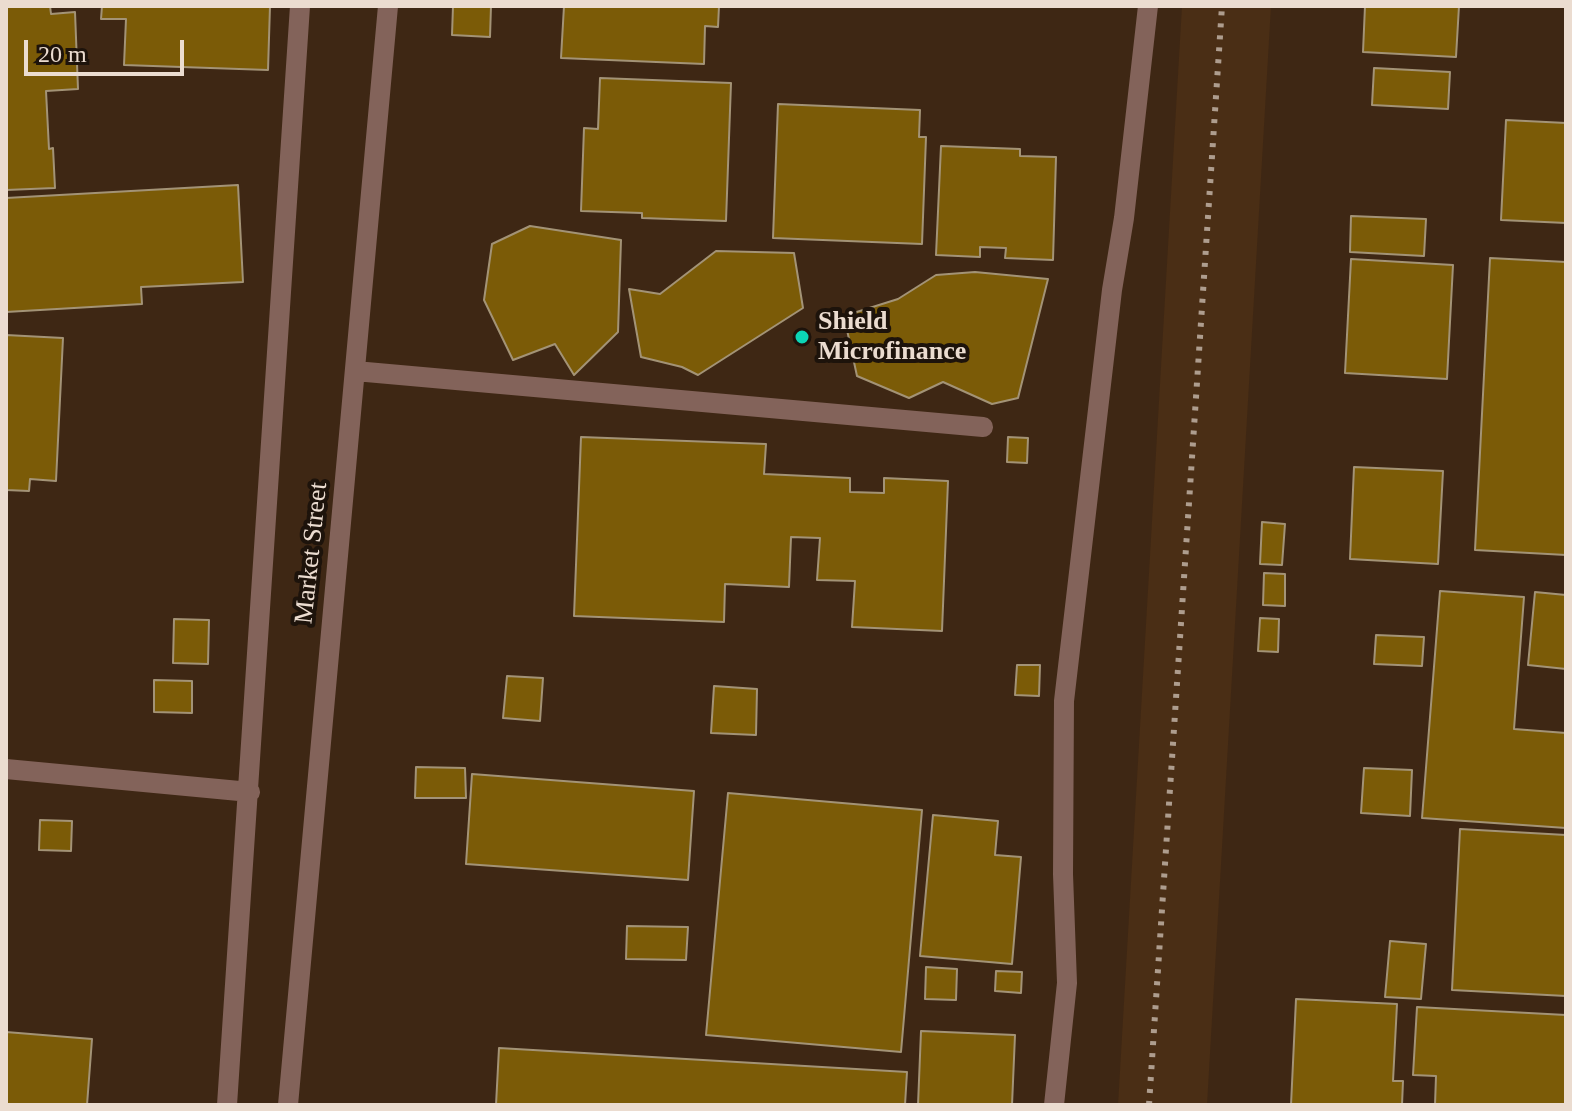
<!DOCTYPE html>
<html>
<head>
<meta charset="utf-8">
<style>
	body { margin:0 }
	#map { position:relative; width:1572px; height:1111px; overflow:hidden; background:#3e2714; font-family:"Times New Roman",serif }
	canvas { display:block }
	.frame { position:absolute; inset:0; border:8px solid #ebdcd0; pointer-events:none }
	.scale { position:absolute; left:24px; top:40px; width:160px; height:36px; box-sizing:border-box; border:4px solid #ebdcd0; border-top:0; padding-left:10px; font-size:24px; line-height:28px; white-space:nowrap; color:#ebdcd0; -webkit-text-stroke:6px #1d130b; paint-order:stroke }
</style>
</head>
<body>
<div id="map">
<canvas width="1572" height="1111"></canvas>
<div class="frame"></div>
<div class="scale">20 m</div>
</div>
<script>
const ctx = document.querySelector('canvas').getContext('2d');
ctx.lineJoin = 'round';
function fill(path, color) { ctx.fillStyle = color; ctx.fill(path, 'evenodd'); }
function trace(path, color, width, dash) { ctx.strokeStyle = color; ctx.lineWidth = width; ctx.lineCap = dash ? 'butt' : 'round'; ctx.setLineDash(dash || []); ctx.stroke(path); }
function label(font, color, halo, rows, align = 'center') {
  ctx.font = font + ' "Times New Roman",serif'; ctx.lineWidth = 8; ctx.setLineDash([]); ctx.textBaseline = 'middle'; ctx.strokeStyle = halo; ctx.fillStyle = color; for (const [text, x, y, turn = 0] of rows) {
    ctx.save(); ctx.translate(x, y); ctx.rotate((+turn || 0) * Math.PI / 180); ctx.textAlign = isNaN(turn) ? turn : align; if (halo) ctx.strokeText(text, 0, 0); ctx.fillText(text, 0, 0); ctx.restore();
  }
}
const built = new Path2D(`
	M1182,6H1271L1207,1105H1118Z`);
const building = new Path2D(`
	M6,6H50L51,14L75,12L78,89L46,91L49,149L53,148L55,188L6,190Z
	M102,6H270L268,70L124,65L126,19H101Z
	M453,6H491L490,37L452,35Z
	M564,6H719L718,27L705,26L704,64L561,58Z
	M1365,6H1459L1456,57L1363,52Z
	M1374,68L1450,72L1448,109L1372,105Z
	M600,78L731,83L726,221L642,218V213L581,211L584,128L598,129Z
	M778,104L920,110L919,137H926L922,244L773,238Z
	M1506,120L1566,123V223L1501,220Z
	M941,146L1020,149V156L1056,157L1053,260L1005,258L1006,248L980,247V257L936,255Z
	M238,185L243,282L141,287L142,304L6,312V198Z
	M1351,216L1426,219L1424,256L1350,252Z
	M530,226L621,240L618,332L574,375L555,344L513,360L484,300L492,244Z
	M716,251L794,253L803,308L698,375L682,367L641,357L629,289L660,294Z
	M1490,258L1566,262V555L1475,550Z
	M1351,259L1453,265L1447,379L1345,373Z
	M975,272L1048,279L1018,398L992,404L943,382L909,398L857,376L844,316L898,299L936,275Z
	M6,335L63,338L56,481L30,479L29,491L6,490Z
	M581,437L766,444L764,474L850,478V492L884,493V478L948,481L942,631L852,627L855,581L817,580L820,538L791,537L789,587L725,584L724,622L574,616Z
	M1008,437L1028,438L1027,463L1007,462Z
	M1354,467L1443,471L1438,564L1350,559Z
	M1262,522L1285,524L1282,565L1260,564Z
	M1264,573L1285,574V606L1263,605Z
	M1440,591L1524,597L1514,729L1566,733V828L1422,818Z
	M1535,592L1566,595V669L1528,665Z
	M1260,618L1279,619L1278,652L1258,651Z
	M174,619L209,620L208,664L173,663Z
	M1376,635L1424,637L1422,666L1374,664Z
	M1017,665H1040L1039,696L1015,695Z
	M507,676L543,678L540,721L503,718Z
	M154,680L192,681V713L154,712Z
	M714,686L757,689L756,735L711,733Z
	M416,767L465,768L466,798H415Z
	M1364,768L1412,770L1410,816L1361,813Z
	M472,774L694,791L688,880L466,864Z
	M728,793L922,810L901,1052L706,1035Z
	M933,815L998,821L995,855L1021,857L1012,964L920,956Z
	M40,820L72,821L71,851L39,850Z
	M1460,829L1566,835V996L1452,990Z
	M627,926L688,927L686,960L626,959Z
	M1390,941L1426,944L1421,999L1385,997Z
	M926,967L957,969L956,1000L925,999Z
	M996,971L1022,972L1021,993L995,991Z
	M1296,999L1397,1004L1393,1081H1403L1402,1105H1291Z
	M1417,1007L1566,1015V1105H1435L1436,1076L1413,1075Z
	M921,1031L1015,1035L1012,1105H918Z
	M6,1032L92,1039L87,1105H6Z
	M499,1048L907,1072L905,1105H496Z`);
const minor = new Path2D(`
	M355,371L983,427
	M6,769L250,792
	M227,1105L300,6
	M288,1105L388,6
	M1054,1105L1067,983L1063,874L1064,701L1112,290L1124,218L1148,6`);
const rail = new Path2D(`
	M1149,1105L1222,6`);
const markers = [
	[802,337,8,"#0cd5b5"]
];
const poiNames = [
	["Shield",818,322],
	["Microfinance",818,352]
];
const streetNames = [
	["Market Street",312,553,-84]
];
fill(built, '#4a2e15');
fill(building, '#7b5b07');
trace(building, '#a39376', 2);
trace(minor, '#83635a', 20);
trace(rail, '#ae9d8e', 6, [4, 8]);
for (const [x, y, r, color] of markers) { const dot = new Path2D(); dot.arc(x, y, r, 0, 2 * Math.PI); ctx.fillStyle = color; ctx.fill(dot); trace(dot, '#1d130b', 3); }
label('bold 26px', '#ebdcd0', '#1d130b', poiNames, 'left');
label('26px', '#ebdcd0', '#1d130b', streetNames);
</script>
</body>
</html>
